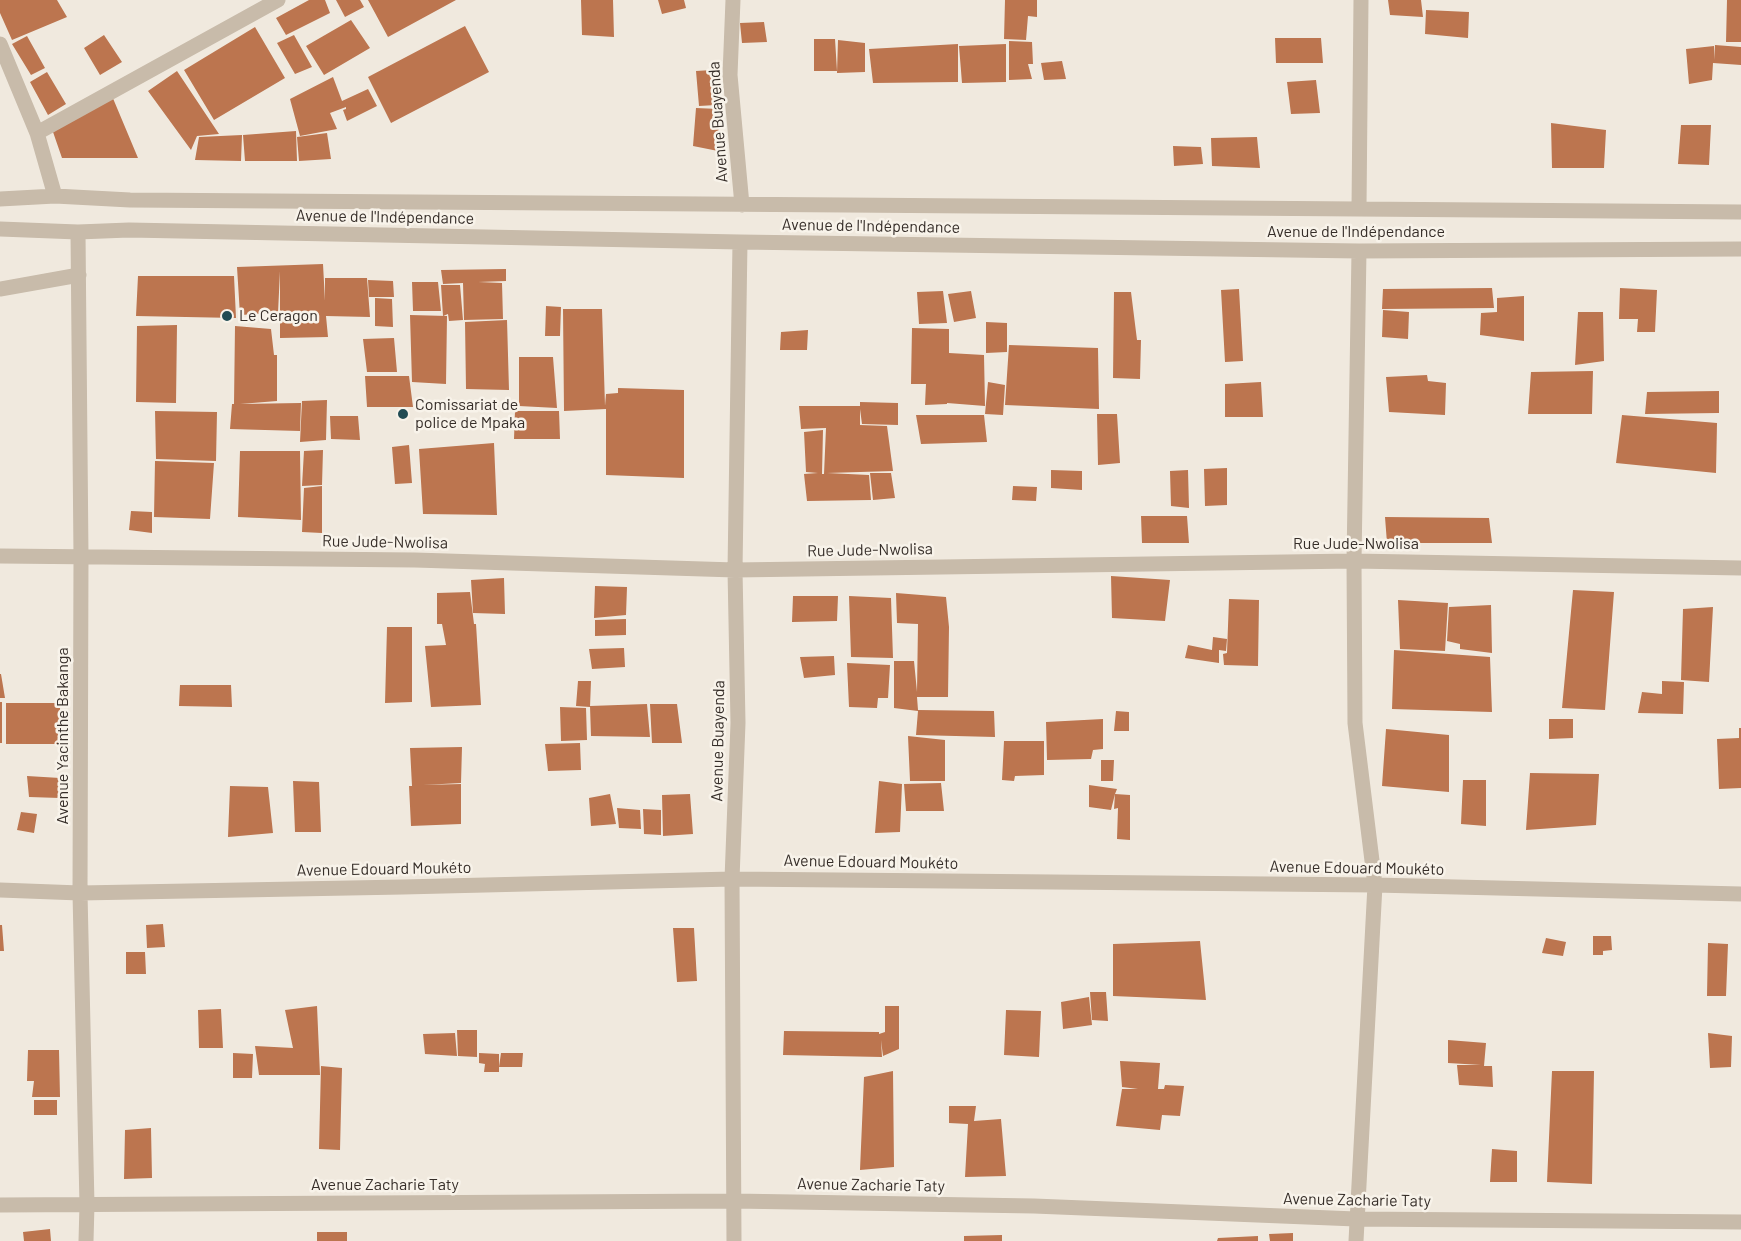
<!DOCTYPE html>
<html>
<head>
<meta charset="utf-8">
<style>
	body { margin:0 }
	canvas { display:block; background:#f0e9de }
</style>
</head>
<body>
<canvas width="1741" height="1241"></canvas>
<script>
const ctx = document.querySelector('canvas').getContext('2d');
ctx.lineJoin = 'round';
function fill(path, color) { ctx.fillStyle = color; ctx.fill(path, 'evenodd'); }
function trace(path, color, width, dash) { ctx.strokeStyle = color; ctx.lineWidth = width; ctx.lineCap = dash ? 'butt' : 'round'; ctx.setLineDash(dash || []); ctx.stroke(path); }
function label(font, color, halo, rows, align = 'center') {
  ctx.font = font + ' Barlow,sans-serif'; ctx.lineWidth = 5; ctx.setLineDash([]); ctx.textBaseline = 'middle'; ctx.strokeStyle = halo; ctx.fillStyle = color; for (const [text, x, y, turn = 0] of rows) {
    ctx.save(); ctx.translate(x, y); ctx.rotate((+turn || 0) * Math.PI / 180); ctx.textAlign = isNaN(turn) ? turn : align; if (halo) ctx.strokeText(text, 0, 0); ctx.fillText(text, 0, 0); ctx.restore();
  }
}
const building = new Path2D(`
	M0,0H57L67,17L12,40L0,13Z
	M309,0H325L330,13L286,35L276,18Z
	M336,0H360L364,7L345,17Z
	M368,0H456L388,37Z
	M581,0H613L614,37L582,35Z
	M658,0H684L686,8L662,14Z
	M1005,0H1037V17L1028,16L1026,40L1004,39Z
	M1388,0H1421L1423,17L1390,15Z
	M1727,0H1741V42H1726Z
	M1426,10L1469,12L1468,38L1425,34Z
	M351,20L370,48L324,75L306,46Z
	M764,22L767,42L742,43L740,23Z
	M465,26L489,72L391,123L368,77Z
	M255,27L285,78L214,120L184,70Z
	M104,35L122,62L100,75L84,48Z
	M294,35L312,67L295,74L277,43Z
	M27,36L45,68L31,75L12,44Z
	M1275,38H1321L1323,63H1276Z
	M814,39H835L837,71H814Z
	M838,40L865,43V72L837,73Z
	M1009,41L1032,42L1033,64H1028L1032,79L1009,80Z
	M958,44V82L873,83L869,49Z
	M1006,44V82L962,83L959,46Z
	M1715,45L1741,47V65L1713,63L1712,80L1689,84L1686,49L1714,46V60Z
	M1062,61L1066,79L1044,80L1041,63Z
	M712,70L716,105L699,106L696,71Z
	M177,71L219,134L197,136L191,150L148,91Z
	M47,72L66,104L48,115L30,82Z
	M333,77L342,101L368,89L377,106L347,121L343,110L346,109V107L330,113L337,129L300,136L290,99Z
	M1316,80L1320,113L1291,114L1287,82Z
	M112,96L138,158H62L53,132Z
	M696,108L719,109L718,151L693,146Z
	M1551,123L1606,130L1604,168H1552Z
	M1681,125H1711L1709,165L1678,164Z
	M296,131L297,161H245L243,135Z
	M327,133L331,159L299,161L297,137Z
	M242,135L241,161L195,160L199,137Z
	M1257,137L1260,168L1212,166L1211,138Z
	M1173,146L1201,147L1203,164L1174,166Z
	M323,264L325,301V278H367L370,317L326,316L328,337L280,338V271L278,313L240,315L237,267Z
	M506,269V281L478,282L502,283L503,319L464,320L463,283L443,284L441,270Z
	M138,276H234L236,318L136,316Z
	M368,280L393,281L394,297H369Z
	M412,282H438L441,311H413Z
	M441,285H460L463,320L449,321L448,314L443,316Z
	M1492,288L1494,308L1382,309L1383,289Z
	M1620,288L1657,290L1655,332H1637L1638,319H1619Z
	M1239,289L1243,361L1225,362L1221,290Z
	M943,291L947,323L919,324L917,292Z
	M971,291L976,318L954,322L948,294Z
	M1114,292H1131L1137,340H1141L1140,379L1113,378Z
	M1524,296V341L1480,335L1481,313L1497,312V298Z
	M375,298L392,299L393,327L375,326Z
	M546,306L561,307L560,336H545Z
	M563,309H602L605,406L606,394L618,393V388L684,390V478L606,475V409L564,411Z
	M1383,310L1409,312L1408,339L1382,337Z
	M1578,312H1603L1604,361L1575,365Z
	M410,315L447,316L446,384L412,382Z
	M507,320L509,390L466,389L465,322Z
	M986,322L1007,323V352L986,353Z
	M177,325L176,403L136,402L137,326Z
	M235,326L271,329L274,355H277V401L240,404L301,403L300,431L230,429L232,404H234Z
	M912,328L949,329V353L984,355L985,406L947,403V404L925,405L926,384H911Z
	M808,330L807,350H780L781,332Z
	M394,338L397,372H367L363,339Z
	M1009,345L1098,348L1099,409L1005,405Z
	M519,357H553L557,408L519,406Z
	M1593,371L1592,414H1528L1531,372Z
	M1427,375L1428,381L1446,383L1445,415L1389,412L1386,377Z
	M365,376H409L413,407H367Z
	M988,382L1005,385L1003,415L985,414Z
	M1261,382L1263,417H1225V384Z
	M1719,391V413L1645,414L1647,392Z
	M327,400L326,440L300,442L302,401Z
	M860,402L898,403V425L862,424L860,409V425L887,426L893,471L827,473L869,475L871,500L807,501L804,474L818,473L806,472L804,432L823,430L822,474H824L826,428L801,429L799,406H860Z
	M155,411L217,412L216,461L156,459Z
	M515,411H559L560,439H514Z
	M1097,414H1117L1120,463L1098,465Z
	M916,415H984L987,442L921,444Z
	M1622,415L1717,423L1716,473L1616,463Z
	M330,416H358L360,440L331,439Z
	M494,443L497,515L423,514L419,449Z
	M409,445L412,483L395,484L392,447Z
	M323,450L322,485L302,486L304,451Z
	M240,451H300L301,520L238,517Z
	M155,461L214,463L210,519L154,517Z
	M1227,468V505L1205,506L1204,469Z
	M1051,470L1082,471V490L1051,488Z
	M1188,470L1189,508L1171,506L1170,471Z
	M870,473H891L895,498L873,500Z
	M322,486V533L302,532L304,488Z
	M1013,486L1037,487L1036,501L1012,500Z
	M131,511L152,512V533L129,530Z
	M1141,516H1187L1189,543H1142Z
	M1385,517L1489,518L1492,543H1387Z
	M1111,576L1170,580L1165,621L1112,618Z
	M504,578L505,614L473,613L471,580Z
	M595,586L627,587L626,615L594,618Z
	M1573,590L1614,592L1605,710L1562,708Z
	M470,592L474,624H476L481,705L431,707L425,646L446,645L442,624H437V593Z
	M896,593L946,597L949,627L948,697H917L918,710L994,711L995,737L916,735L918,711L894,708V661H914L917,692L918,624L897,623Z
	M793,596H838L837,621L792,622Z
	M849,596L891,598L893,658L851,657Z
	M1229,599L1259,600L1258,666L1224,665L1223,654L1227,653Z
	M1398,600L1448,603L1445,651L1400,649Z
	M1491,605L1492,653L1460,649V644L1447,641L1449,607Z
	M1713,607L1709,682L1681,680L1683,609Z
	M626,619V635L595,636V620Z
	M387,627H412V702L385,703Z
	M1213,637L1227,639L1226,651L1219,650V663L1185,658L1188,645L1212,650Z
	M624,648L625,667L592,669L589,649Z
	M1394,650L1490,657L1492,712L1392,709Z
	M834,656L835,675L804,678L800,657Z
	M847,663L890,665L888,698H878L877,708L849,707Z
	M0,674H1L5,698H0Z
	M578,681H591L590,707L576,706Z
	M1662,681L1684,682L1683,714L1638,713L1642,692L1662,694Z
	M180,685H231L232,707L179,706Z
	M0,702H2V743H0Z
	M6,703H60V744H6Z
	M647,704L650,737L591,736L590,706Z
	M650,704H677L682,743H652Z
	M560,707L586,708L587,740L561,741Z
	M1116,711L1129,712V731H1114Z
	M1103,719V749L1093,750L1091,759L1047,760L1046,722Z
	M1549,719H1573V738L1549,739Z
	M1739,728H1741V788L1719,789L1717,739L1739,738Z
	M1386,729L1449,735V792L1382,786Z
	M908,736L945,740V781H910Z
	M1004,741H1044V775L1015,776L1014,781L1002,780Z
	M580,743L581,770L548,771L545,744Z
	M462,747L461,783L423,785L461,784V824L411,826L409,786H412L410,748Z
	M1101,760H1114L1113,781H1101Z
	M1530,773L1599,774L1596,825L1526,830Z
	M27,776L60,778V798L29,797Z
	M1463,780H1486V826L1461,824Z
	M293,781L319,782L321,832H295Z
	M879,781L902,784L900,832L875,833Z
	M941,783L944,811H906L904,784Z
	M1089,785L1117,789L1115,794L1130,795V840L1117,839L1118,808L1114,809L1115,794L1111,810L1089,807Z
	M230,786L268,787L273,833L228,837Z
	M610,794L616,824L591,826L589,798Z
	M690,794L693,834L663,836L662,795Z
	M617,808L640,810L641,829L619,828Z
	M643,809L661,810V835L644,834Z
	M21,812L37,814L34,833L17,830Z
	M163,924L165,947L147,948L146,925Z
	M0,925H2L4,951H0Z
	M673,928H694L697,981L677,982Z
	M1593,936H1611L1612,950L1603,951V955H1593Z
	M1546,938L1566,942L1563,956L1542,953Z
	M1200,941L1206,1000L1113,996V944Z
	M1708,943L1728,944L1726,996H1707Z
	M126,952H145L146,974H126Z
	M1090,992H1106L1108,1021L1092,1020Z
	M1089,997L1092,1025L1063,1029L1061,1002Z
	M317,1006L320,1075H259L255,1046L293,1048L285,1010Z
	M885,1006H899V1049L883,1056L881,1040L882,1057L783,1055L784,1031L879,1032V1034L885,1032Z
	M221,1009L223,1048H199L198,1010Z
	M1006,1010L1041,1011L1039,1057L1004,1055Z
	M457,1030H477V1057L458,1056Z
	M455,1033L457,1056L425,1054L423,1034Z
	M1708,1033L1732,1036L1731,1067L1710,1068Z
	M1448,1040L1486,1043L1484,1066H1492L1493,1087L1459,1085L1457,1065H1481L1448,1063Z
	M28,1050H59L60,1097H32L34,1081H27Z
	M233,1053L253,1054L252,1078H233Z
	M479,1053L499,1054V1072H484L485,1064L479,1063Z
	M501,1053H523L522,1067H499Z
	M1120,1061L1160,1063L1158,1089H1164L1165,1085L1184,1086L1180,1116L1162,1115L1160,1130L1116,1126L1122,1089H1138L1122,1087Z
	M321,1066L342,1068L340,1150L319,1149Z
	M893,1071L894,1167L860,1170L864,1077Z
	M1552,1071H1594L1592,1184L1547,1182Z
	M34,1100H57V1115H34Z
	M949,1106H976L974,1121L1001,1119L1006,1176L965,1177L968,1124L949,1123Z
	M151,1128L152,1178L124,1179L125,1130Z
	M1492,1149L1517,1151V1182H1490Z
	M50,1229L51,1241H24L23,1232Z
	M317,1232H347V1241H317Z
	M1293,1233V1241H1270L1269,1234Z
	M1002,1235V1241H964V1236Z
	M1258,1236V1241H1217L1218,1238Z`);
const minor = new Path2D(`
	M733,0L730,75L742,205
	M0,44L37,133L55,196
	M37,133L278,0
	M0,199L55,196L130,200C667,205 1204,206 1741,212
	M1359,208L1361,0
	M0,229L78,232L129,230L740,242L1359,251L1741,249
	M78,232L81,556L80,893L87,1205L86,1241
	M0,289L79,275
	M0,556L415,560L735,570L1354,561L1741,568
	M0,890L80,893L403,887L732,879L1375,885L1741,894
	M0,1205L734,1201L1034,1206L1356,1219L1741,1222
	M734,1241L732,879L738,723L735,570L740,242
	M1356,1241L1375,885L1355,723L1354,561L1359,251`);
const markers = [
	[227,316,6,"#224c54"],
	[403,414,6,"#224c54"]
];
const streetNames = [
	["Avenue Buayenda",718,122,-94],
	["Avenue de l'Indépendance",385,217,1],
	["Avenue de l'Indépendance",871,226,1],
	["Avenue de l'Indépendance",1356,232],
	["Rue Jude-Nwolisa",385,542,1],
	["Rue Jude-Nwolisa",1356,544],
	["Rue Jude-Nwolisa",870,550,-1],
	["Avenue Yacinthe Bakanga",63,736,-90],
	["Avenue Buayenda",718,741,-89],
	["Avenue Edouard Moukéto",871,862,1],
	["Avenue Edouard Moukéto",1357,868,1],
	["Avenue Edouard Moukéto",384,869,-1],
	["Avenue Zacharie Taty",385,1185],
	["Avenue Zacharie Taty",871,1185,1],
	["Avenue Zacharie Taty",1357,1200,1]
];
const poiNames = [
	["Le Ceragon",239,316],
	["Comissariat de",415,405],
	["police de Mpaka",415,423]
];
fill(building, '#bc754f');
trace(minor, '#c8bbaa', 15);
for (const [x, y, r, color] of markers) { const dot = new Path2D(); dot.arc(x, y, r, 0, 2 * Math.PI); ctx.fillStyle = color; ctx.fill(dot); trace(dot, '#f8f3ea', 2); }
label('16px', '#362e29', '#f8f3ea', streetNames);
label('16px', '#362e29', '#f8f3ea', poiNames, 'left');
</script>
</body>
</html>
